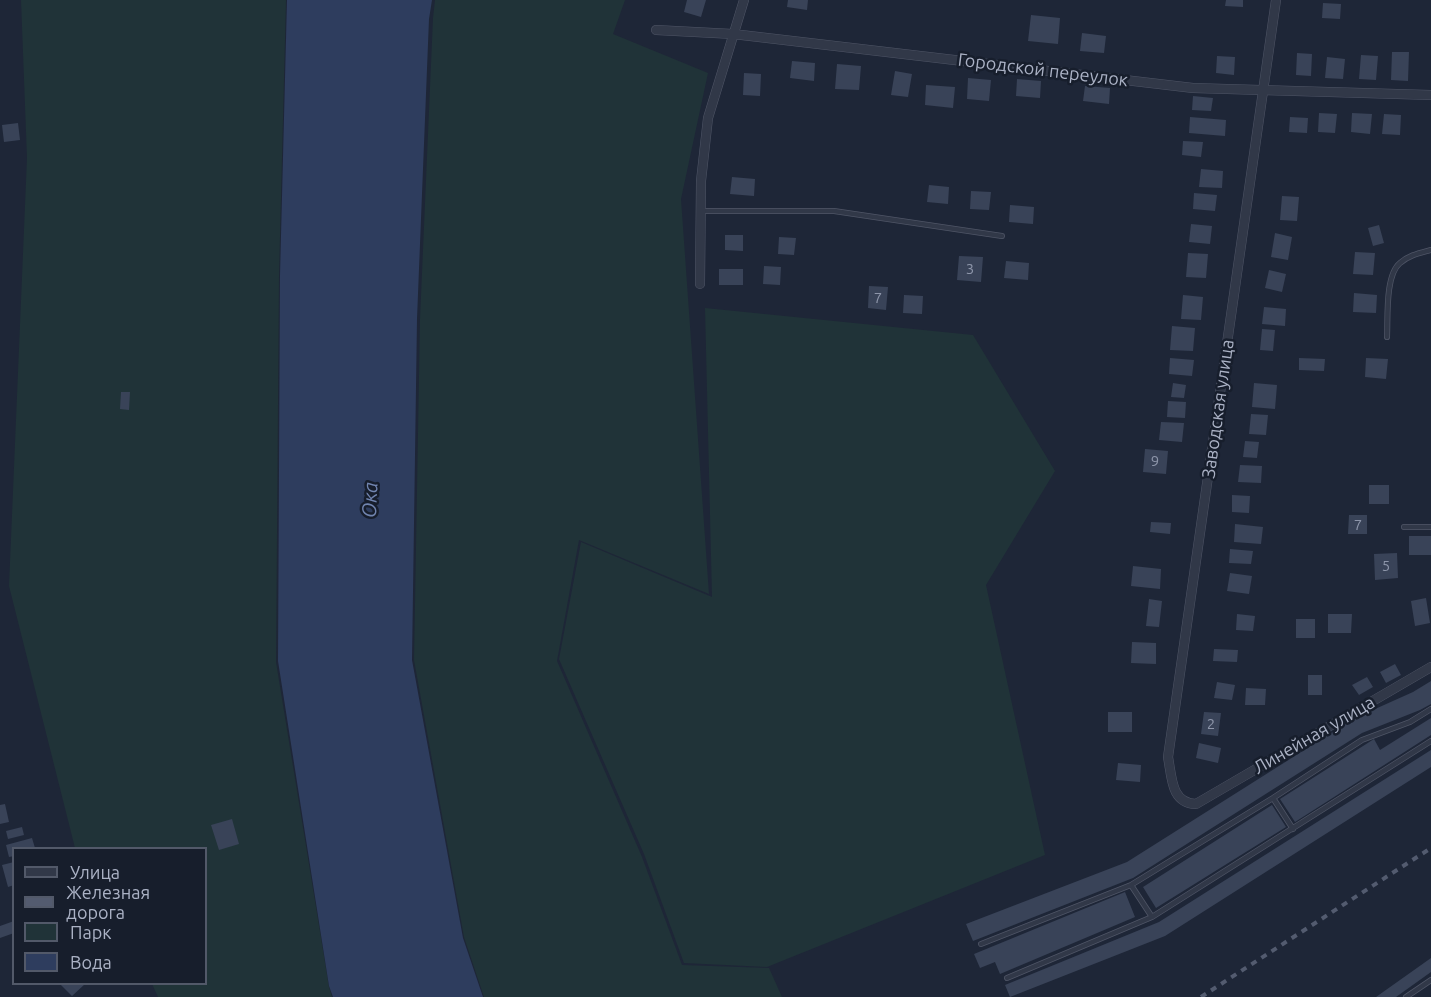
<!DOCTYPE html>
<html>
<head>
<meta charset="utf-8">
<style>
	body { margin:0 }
	#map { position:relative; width:1431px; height:997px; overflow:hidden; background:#1e2637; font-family:Ubuntu,sans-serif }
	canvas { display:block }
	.legend { position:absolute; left:12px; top:847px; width:195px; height:138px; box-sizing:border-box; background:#171e2c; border:2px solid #525969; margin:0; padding:8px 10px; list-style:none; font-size:18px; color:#abb2c5 }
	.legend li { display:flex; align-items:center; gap:12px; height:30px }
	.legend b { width:30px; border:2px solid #525969 }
</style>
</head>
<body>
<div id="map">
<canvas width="1431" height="997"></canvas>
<ul class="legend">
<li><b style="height:8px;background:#313848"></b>Улица</li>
<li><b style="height:8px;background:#535b6f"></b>Железная дорога</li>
<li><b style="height:16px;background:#203338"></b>Парк</li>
<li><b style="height:16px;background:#2e3d5e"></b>Вода</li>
</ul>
</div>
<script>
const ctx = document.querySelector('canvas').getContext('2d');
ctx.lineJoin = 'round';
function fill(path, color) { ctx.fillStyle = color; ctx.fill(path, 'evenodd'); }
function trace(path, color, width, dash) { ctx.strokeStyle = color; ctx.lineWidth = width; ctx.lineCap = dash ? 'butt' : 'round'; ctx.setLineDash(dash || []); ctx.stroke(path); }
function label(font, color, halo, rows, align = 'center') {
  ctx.font = font + ' Ubuntu,sans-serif'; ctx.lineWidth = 5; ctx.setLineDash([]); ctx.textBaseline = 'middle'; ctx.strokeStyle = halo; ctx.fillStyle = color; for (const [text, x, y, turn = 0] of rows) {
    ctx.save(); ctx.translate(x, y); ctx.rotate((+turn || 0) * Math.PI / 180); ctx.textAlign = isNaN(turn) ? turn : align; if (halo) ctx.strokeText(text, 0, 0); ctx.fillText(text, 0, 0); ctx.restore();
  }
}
const green = new Path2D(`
	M21,0H286L279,276L276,662L329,987L332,997H158L152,984H206V848H75L9,586L27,158Z
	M435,0H625L613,34L708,73L681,199L709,594L579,540L557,661L642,857L682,965L769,968L782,997H484L464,937L414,660L420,319L433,18Z
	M705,308L973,335L1055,471L986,585L1045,855L767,967L684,963L644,854L559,659L581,542L712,597Z`);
const water = new Path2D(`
	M287,0H432L429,19L417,319L412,660L463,938L483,997H333L329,986L278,661L280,275Z`);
const building = new Path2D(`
	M687,0H706L701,17L684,12Z
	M788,0H808L807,10L787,7Z
	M1226,0H1243V7L1225,6Z
	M1323,3L1341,4L1340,19L1322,18Z
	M1031,15L1060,18L1058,44L1028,41Z
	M1082,33L1106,36L1104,53L1080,51Z
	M1392,52H1409L1408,81L1391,80Z
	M1297,53L1312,54L1311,76L1296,75Z
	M1361,55L1378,56L1376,80L1359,79Z
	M1217,56L1235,57L1234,75L1216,73Z
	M1327,57L1345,59L1343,79L1325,78Z
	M792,61L815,63L814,81L790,78Z
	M837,64L861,66L859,90L835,89Z
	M895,71L912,74L908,97L891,95Z
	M744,73L761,74L760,96L743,95Z
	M968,78L991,80L989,101L967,99Z
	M1017,79L1041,81L1040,98L1016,96Z
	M926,85L955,87L953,108L925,105Z
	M1085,86L1110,88L1109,104L1083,101Z
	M1193,96L1213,98L1211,111L1192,110Z
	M1319,113L1337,114L1335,133L1318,132Z
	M1352,113L1372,114L1370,134L1351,132Z
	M1384,114L1401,115L1400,135L1382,134Z
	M1190,117L1226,120L1225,136L1189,133Z
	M1290,117L1308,118L1307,133L1289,132Z
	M18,123L20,140L4,142L2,125Z
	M1183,141L1203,142L1201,157L1182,155Z
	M1201,169L1223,171L1222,188L1199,187Z
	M732,177L755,179L754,196L730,194Z
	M929,185L949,187L948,204L927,202Z
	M971,191L991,192L989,210L970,209Z
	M1194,193L1217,195L1215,211L1193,209Z
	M1282,196L1299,197L1297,221L1280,220Z
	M1010,205L1034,207L1033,224L1009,222Z
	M1191,224L1212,226L1210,244L1189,242Z
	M1379,225L1384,243L1373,246L1368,228Z
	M1275,233L1292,237L1288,260L1271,257Z
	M725,235H743V251L725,250Z
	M779,237L796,238L794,255L778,254Z
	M1355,252L1375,253L1373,275L1353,274Z
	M1188,253L1208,254L1206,278L1186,277Z
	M959,256L983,257L981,282L957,280Z
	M1006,261L1029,263L1028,280L1004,278Z
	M764,266L781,267L780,285L763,284Z
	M719,269H743V285H719Z
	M1269,270L1286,274L1282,292L1265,288Z
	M869,286L888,287L886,310L868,308Z
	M1354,293L1377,295L1376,313L1353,312Z
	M904,295L923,296L922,314L903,313Z
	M1183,295L1203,297L1201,320L1181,319Z
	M1264,307L1286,309L1285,326L1262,324Z
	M1172,326L1195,328L1193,351L1170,350Z
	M1262,329L1275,330L1273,351L1260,350Z
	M1170,358L1194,360L1192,376L1169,374Z
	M1299,358L1325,359L1324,371L1299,370Z
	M1366,358L1388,359L1386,379L1365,377Z
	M1173,383L1186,385L1184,398L1171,397Z
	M1254,383L1277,385L1275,409L1252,407Z
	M121,392H130L129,410L120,409Z
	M1168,401L1186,402L1185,418L1167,417Z
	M1251,414L1268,415L1266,435L1249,434Z
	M1161,422L1184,423L1182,442L1159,440Z
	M1245,441L1259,442L1257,458L1243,457Z
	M1145,449L1168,451L1166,474L1143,472Z
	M1240,465L1262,466L1261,483L1238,482Z
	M1369,485H1389V504H1369Z
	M1232,495L1250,496L1249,513L1232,512Z
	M1349,515H1367V534H1348Z
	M1151,522L1171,523L1170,534L1150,532Z
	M1235,524L1263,527L1261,544L1234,542Z
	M1409,536H1431V555H1409Z
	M1230,549L1253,551L1251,564L1229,563Z
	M1397,553L1398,578L1375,580L1374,554Z
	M1133,566L1161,569L1160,589L1131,586Z
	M1230,573L1252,576L1249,594L1227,591Z
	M1426,598L1430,623L1415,626L1411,601Z
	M1149,599L1162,601L1159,627L1146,626Z
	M1237,614L1255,616L1253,631L1236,630Z
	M1328,614H1352L1351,633H1328Z
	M1296,619H1315V638H1296Z
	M1132,642L1156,643V664L1131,663Z
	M1214,649L1238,650L1237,662L1213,661Z
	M1395,664L1401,675L1386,683L1380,672Z
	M1308,675H1322V695H1308Z
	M1367,677L1373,687L1359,695L1352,685Z
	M1431,681V704L1420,710L1362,733L1133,878L973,941L966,924L1127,862L1355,718L1413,692Z
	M1217,682L1235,685L1232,700L1214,698Z
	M1246,688L1266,689L1265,705H1245Z
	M1108,712H1132V732H1108Z
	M1204,712L1221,713L1218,736L1201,734Z
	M1431,718V735L1295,822L1280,799L1374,739L1380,750Z
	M1199,743L1221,748L1218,763L1196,758Z
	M1431,750V767L1165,936L1010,997L1005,985L1159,922Z
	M1118,763L1141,765L1140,782L1116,780Z
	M5,804L9,822L0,824V805Z
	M1272,805L1286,827L1156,908L1143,887Z
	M232,819L239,844L219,850L211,825Z
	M22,827L24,835L8,839L6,831Z
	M32,838L35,848H14V856L9,857L6,845Z
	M14,862V885L8,887L2,865Z
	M1125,892L1135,917L1000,974L995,962L980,968L974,954Z
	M14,921V933L0,938V926Z
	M1431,958V972L1396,997H1376Z
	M60,984H85L72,996Z`);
const service = new Path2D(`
	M701,211H834L1002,236
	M1387,337C1388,318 1385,275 1400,263C1409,255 1420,253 1431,250
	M1404,527H1431
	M1273,798L1293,829
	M1131,885L1152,917
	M981,944L1131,885L1273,798L1362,740L1410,722L1431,709
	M1007,978L1152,917L1431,741
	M1406,997L1431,980`);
const minor = new Path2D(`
	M1276,0L1168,757C1172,778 1171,803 1196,804L1431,667
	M656,30L733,34L1193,88L1431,95
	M700,284L701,181L708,118L744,0`);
const rail = new Path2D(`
	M1201,997L1431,848`);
const numberNames = [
	["3",970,269],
	["7",878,298],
	["9",1155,461],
	["7",1358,525],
	["5",1386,566],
	["2",1211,724]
];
const streetNames = [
	["Городской переулок",1043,70,7],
	["Заводская улица",1218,409,-82],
	["Линейная улица",1314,735,-30]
];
const waterNames = [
	["Ока",370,500,-87]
];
fill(green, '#203338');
fill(water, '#2e3d5e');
fill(building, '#394358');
trace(service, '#4f5566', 6);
trace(minor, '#4f5566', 10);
trace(service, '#313848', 4.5);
trace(minor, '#313848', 9);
trace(rail, '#535b6f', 4, [6, 6]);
label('15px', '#8e96aa', null, numberNames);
label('18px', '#abb2c5', '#171e2c', streetNames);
label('italic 20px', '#7185b0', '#171e2c', waterNames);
</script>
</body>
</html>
